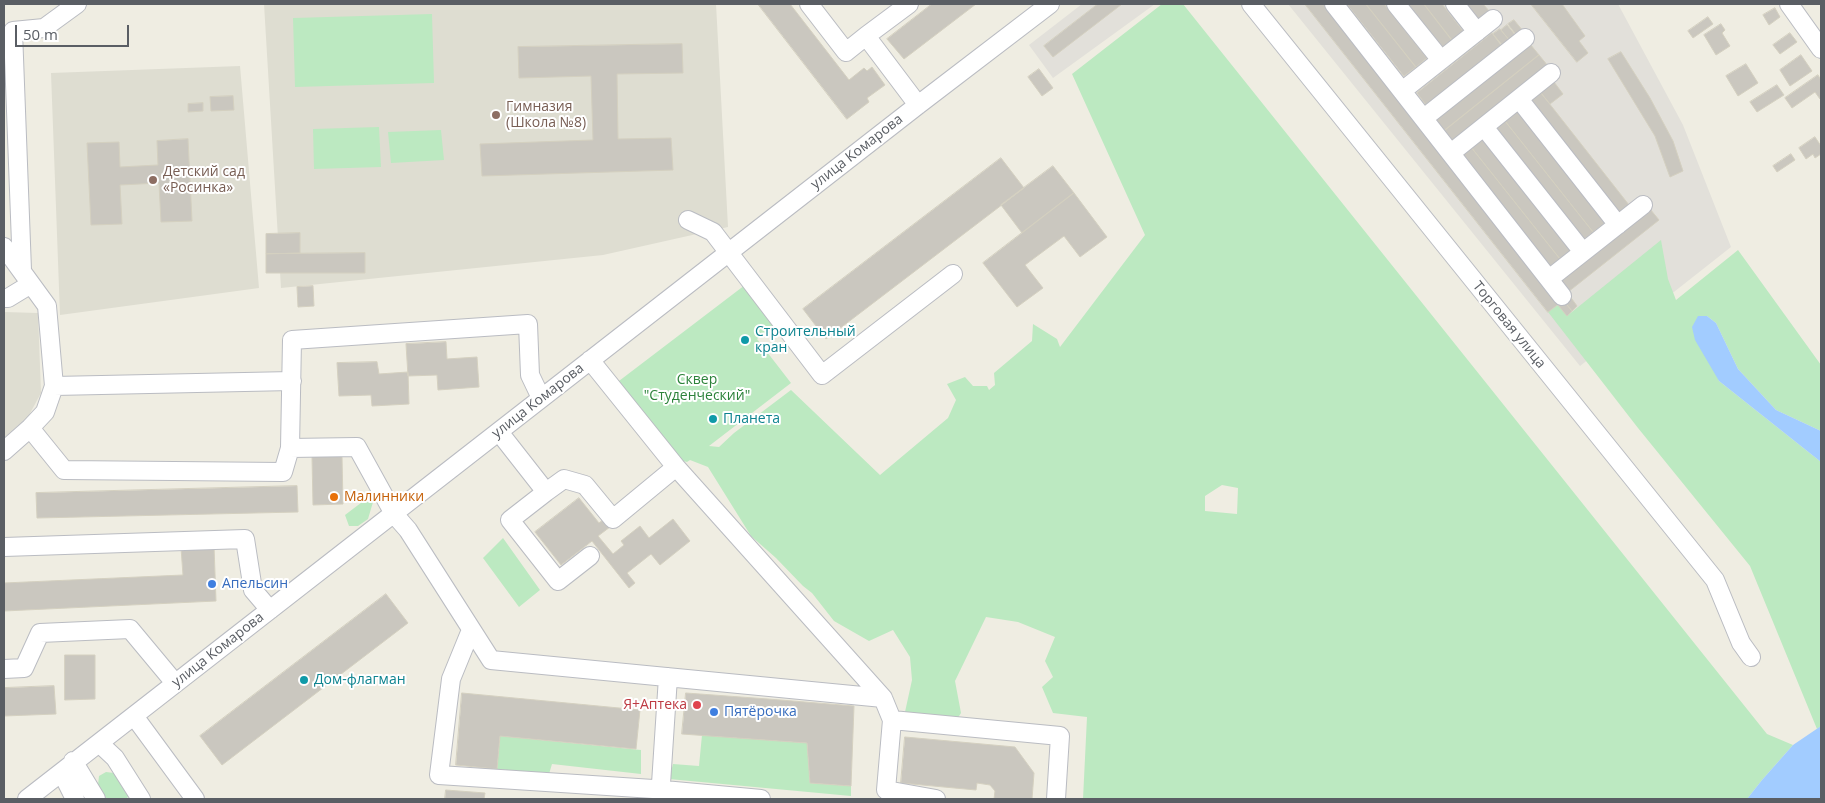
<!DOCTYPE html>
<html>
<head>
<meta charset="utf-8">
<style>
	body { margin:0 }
	#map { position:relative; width:1825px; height:803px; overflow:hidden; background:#efede2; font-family:"Open Sans",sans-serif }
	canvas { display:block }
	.frame { position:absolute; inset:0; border:5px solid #5a5e64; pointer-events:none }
	.scale { position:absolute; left:15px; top:25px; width:114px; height:22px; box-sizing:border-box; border:2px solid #5a5e64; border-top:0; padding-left:6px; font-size:15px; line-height:18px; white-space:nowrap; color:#5a5e64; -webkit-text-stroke:4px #fff; paint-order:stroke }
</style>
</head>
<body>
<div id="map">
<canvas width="1825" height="803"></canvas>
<div class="frame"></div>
<div class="scale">50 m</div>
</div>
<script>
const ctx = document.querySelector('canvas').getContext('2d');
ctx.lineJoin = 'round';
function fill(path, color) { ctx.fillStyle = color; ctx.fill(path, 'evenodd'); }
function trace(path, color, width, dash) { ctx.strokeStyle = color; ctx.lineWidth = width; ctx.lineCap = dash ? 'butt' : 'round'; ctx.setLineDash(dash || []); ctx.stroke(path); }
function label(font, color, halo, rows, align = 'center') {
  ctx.font = font + ' "Open Sans",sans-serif'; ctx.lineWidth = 4; ctx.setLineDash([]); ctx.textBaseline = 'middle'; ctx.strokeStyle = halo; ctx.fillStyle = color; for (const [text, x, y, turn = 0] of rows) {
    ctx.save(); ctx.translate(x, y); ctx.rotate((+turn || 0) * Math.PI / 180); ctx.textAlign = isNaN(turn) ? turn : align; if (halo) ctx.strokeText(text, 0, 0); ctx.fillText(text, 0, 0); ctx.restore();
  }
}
const industrial = new Path2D(`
	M1082,4H1155L1053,78L1029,45Z
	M1288,4H1618L1683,125L1731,247L1580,366Z`);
const education = new Path2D(`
	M264,4H716L728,227L603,255L281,288Z
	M240,66L259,288L60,315L51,73Z
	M4,312L38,313L41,393L28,417L4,438Z`);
const green = new Path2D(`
	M1162,4H1183L1767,734L1793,745L1762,780L1747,799H1083L1087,717L1053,713L1042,687L1053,677L1045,661L1055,637L1018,622L986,617L955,681L961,713L950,730L920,726L905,712L912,680L910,657L893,630L869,641L834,621L812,593L803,586L776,558L751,536L708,467L690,460L687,462L676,459L615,384L745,285L774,325L757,339L791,383L709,446L719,447L734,433L791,390L880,475L948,418L956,400L947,384L965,377L973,386H987L989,390L995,385L994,373L1032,341L1033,324L1057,339L1060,347L1145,235L1072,74ZM1222,485L1238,488L1237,514L1205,511V496Z
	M432,14L434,83L295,87L293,18Z
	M379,127L381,167L314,169L313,129Z
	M441,130L444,160L391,163L388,132Z
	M1661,240L1668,279L1676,300L1738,250L1821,365V431L1776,410L1738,369L1716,323L1707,316H1698L1719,381L1821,462V726L1817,729L1750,566L1638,428L1548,312L1558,305L1567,316Z
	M370,496L373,502L368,519L358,526H349L345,515Z
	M503,538L540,590L519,607L483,558Z
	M702,735L807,743L810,783L851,786V796L669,779L673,764L699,766Z
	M500,736L641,750V774L552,764L549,774L497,769Z
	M106,772L114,773L128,796L127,799H107L98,785L99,776Z`);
const water = new Path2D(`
	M1698,316H1707L1716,323L1738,369L1776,410L1821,431V462L1719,381L1695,340L1692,327Z
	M1821,726V799H1747L1762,780L1793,745Z`);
const building = new Path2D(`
	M758,4H790L849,80L864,68L867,71L872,67L885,85L867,98L869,102L847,119Z
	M932,4H976L904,59L887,39Z
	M1098,4H1122L1053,57L1044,46Z
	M1305,4H1324L1560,303L1548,312Z
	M1347,4H1366L1416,67L1404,76Z
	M1366,4H1384L1427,58L1416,67Z
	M1405,4H1424L1452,40L1440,49Z
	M1424,4H1442L1463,31L1452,40Z
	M1463,4H1483L1490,12L1478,22Z
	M1531,4H1562L1585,36L1579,41L1588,53L1577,62Z
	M1775,8L1780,17L1769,25L1763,15Z
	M1708,17L1713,24L1693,38L1688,31Z
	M1514,20L1523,31L1517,36L1508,24Z
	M1721,24L1725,30L1722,33L1730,46L1716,55L1704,35Z
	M1507,25L1516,36L1510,41L1501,30Z
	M1500,29L1510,41L1503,46L1493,34Z
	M1492,33L1501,45L1426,105L1417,93Z
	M1790,33L1797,42L1780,54L1773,45Z
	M682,44L683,73L617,74L618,139L671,138L673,170L482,176L480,144L593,140L591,76L519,78L518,47Z
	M1530,44L1539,55L1444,131L1435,120Z
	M1621,52L1650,98L1673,141L1683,171L1670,177L1655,136L1608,59Z
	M1539,55L1548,66L1453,142L1444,131Z
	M1801,55L1812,71L1790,86L1780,70Z
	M1746,64L1758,83L1738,96L1726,76Z
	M1039,69L1053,88L1042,96L1028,77Z
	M1818,75L1821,80V99H1820L1815,92L1792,108L1785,98Z
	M1554,82L1563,94L1550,104L1541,93Z
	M1777,85L1784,95L1757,112L1750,102Z
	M1541,93L1629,205L1618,213L1530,101Z
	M233,96L234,110L211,111L210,97Z
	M203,103V111L188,112V104Z
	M1517,111L1606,222L1593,232L1505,121Z
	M1505,121L1593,232L1582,241L1494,129Z
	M1484,137L1572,249L1560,259L1471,147Z
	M1815,137L1821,146V154L1815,158L1813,154L1806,159L1799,148Z
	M188,139L192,221L161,222L159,183L120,185L122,224L91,225L87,143L119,142L120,167L158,165L157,141Z
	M1471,147L1560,259L1549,268L1460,156Z
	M1791,154L1795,160L1777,172L1773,166Z
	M1001,158L1024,188L826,339L803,309Z
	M1053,166L1074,193L1022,233L1001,205Z
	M1074,193L1107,237L1080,257L1064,236L1025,265L1043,288L1017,307L983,263Z
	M1650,209L1659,220L1568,292L1559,281Z
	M300,233V253L266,254V234Z
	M365,253V273H266V254Z
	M313,286L314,306L298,307L297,287Z
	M1569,295L1577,306L1572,311L1563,300Z
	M1563,300L1572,311L1567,316L1558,305Z
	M446,342L447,359L477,357L479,387L438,390L437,375L408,376L406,344Z
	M377,362L379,374L408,372L409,404L372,406L371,395L339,396L337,363Z
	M342,456L343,504L313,505L312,457Z
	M297,486L298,512L37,518L36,493Z
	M579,498L599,523L604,519L610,527L598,536L613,554L624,545L621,541L640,526L649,538L673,519L690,541L660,565L651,554L627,573L635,583L629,588L592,541L561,565L535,532Z
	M214,546L216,601L4,611V583L183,575L181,548Z
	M386,594L408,623L222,765L200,736Z
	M65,655H95V699L65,700Z
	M54,686L56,714L4,716V688Z
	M462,693L640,710L636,749L500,736L497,769L456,765Z
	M686,693L768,699L854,706L851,786L810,783L807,743L682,734Z
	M905,737L1015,747L1034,773L1032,799H994L995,791L990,785L977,783L976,790L901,783Z
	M446,790L485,793L484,799H445Z`);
const minor = new Path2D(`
	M809,4L846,52L866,36L918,105
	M1251,4L1715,580L1741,643L1751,657
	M1334,4L1562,296
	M1396,4L1441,60
	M1455,4L1477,32
	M1789,4L1821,49
	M866,36L909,4
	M1402,91L1493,19
	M1519,99L1618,225
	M1424,118L1525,38
	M1484,127L1583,252
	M1451,153L1551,73
	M688,220L713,232L822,375L953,274
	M4,247L47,306L54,386L45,412L30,428L4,451
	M22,270L13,31L44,28L77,4
	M1549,279L1643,205
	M4,298H8L31,284
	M590,360L676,467L883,698L892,720L886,790L936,799
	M54,386L292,381
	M541,398L530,375L528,324L292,340L290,448L357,447L394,514L408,530L491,660L883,698
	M30,428L64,470L283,472L290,448
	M499,432L546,492L510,520L558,581L590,556
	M546,492L564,479L585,485L613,519L676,467
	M4,547L245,539L253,590L270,610
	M471,630L451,679L439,775L653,789L761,799
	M4,669L24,668L40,633L130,629L175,683
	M134,716L195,799
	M892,720L1060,736L1056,799
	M99,743L115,758L141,799
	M73,761L96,799
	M62,773L75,799
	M27,799L918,105L1050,4
	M660,799L668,677`);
const markers = [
	[496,115,5,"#8d6e63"],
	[153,180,5,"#8d6e63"],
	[745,340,5,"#0f9aa8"],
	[713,419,5,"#0f9aa8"],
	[334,497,5,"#e8710a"],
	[212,584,5,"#3f7fe0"],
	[304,680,5,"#0f9aa8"],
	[697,705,5,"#e0444e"],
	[714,712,5,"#3f7fe0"]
];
const educationNames = [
	["Гимназия",506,107],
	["(Школа №8)",506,123],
	["Детский сад",163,172],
	["«Росинка»",163,188]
];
const streetNames = [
	["улица Комарова",857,152,-38],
	["Торговая улица",1509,325,51],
	["улица Комарова",538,401,-38],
	["улица Комарова",218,650,-38]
];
const cultureNames = [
	["Строительный",755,332],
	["кран",755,348],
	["Планета",723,419],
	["Дом-флагман",314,680]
];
const parkNames = [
	["Сквер",697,380],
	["\"Студенческий\"",697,396]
];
const foodNames = [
	["Малинники",344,497]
];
const shopNames = [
	["Апельсин",222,584],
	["Пятёрочка",724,712]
];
const healthNames = [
	["Я+Аптека",687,705]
];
fill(industrial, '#e2e0da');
fill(education, '#deddd1');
fill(green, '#bce9c1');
fill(water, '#a2ccff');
fill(building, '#cac7bf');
trace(building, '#d4d0c0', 1);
trace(minor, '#babcc2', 20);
trace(minor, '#fff', 18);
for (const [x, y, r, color] of markers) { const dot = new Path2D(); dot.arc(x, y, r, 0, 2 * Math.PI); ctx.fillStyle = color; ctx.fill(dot); trace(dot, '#fff', 2); }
label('14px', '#785e54', '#fff', educationNames, 'left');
label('14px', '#5a5e64', '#fff', streetNames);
label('14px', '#0d838f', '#fff', cultureNames, 'left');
label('14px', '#2c823a', '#fff', parkNames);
label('14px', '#c56008', '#fff', foodNames, 'left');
label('14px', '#366cbe', '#fff', shopNames, 'left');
label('14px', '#be3a42', '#fff', healthNames, 'right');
</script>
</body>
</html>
